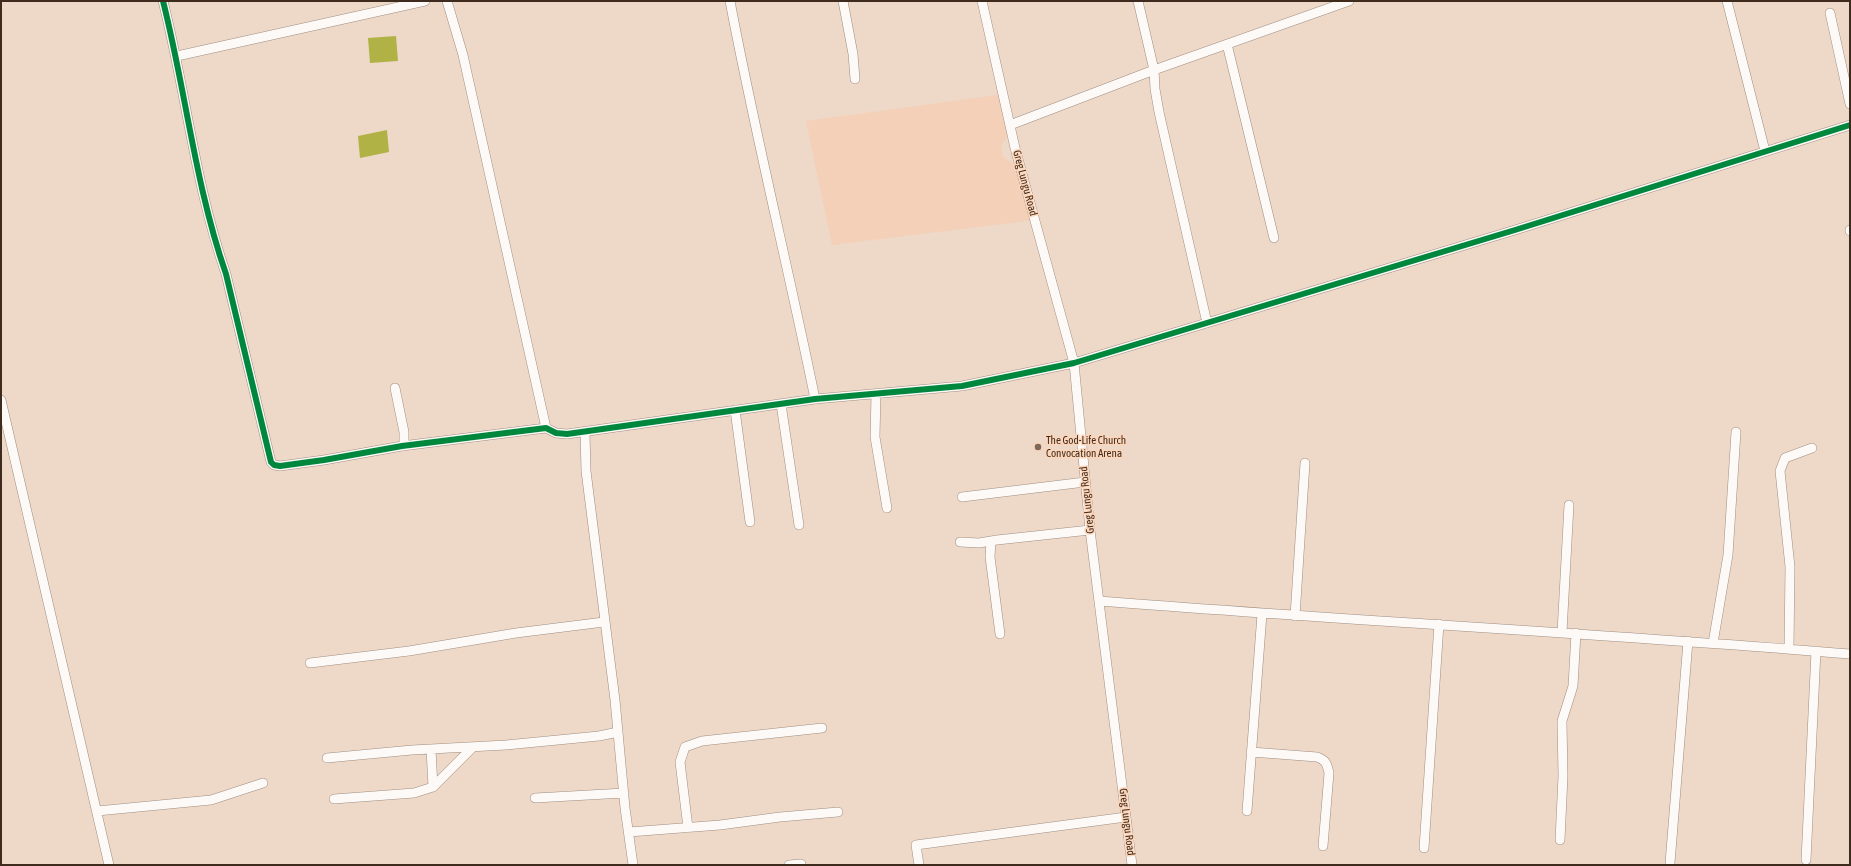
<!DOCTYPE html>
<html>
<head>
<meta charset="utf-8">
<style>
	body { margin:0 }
	#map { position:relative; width:1851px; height:866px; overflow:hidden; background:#eed8c8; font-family:"Asap Condensed",sans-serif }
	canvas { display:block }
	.frame { position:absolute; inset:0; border:2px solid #3e2b1e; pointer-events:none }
</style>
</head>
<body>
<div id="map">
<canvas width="1851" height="866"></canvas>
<div class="frame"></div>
</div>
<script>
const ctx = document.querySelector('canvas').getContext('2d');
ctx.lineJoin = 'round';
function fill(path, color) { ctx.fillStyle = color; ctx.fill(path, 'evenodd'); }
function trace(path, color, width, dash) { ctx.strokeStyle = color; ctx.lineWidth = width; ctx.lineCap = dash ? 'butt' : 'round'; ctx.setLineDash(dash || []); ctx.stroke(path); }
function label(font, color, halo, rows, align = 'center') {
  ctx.font = font + ' "Asap Condensed",sans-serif'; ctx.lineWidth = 3; ctx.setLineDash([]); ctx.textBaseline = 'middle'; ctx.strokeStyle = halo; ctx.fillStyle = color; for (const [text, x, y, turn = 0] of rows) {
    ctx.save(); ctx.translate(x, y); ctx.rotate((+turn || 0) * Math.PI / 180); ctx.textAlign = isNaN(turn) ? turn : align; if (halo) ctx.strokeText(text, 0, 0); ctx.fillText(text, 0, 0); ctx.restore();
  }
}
const built = new Path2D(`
	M1005,94L1008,133L1001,147L1003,157L1014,164L1034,220L832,245L806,121Z`);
const water = new Path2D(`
	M396,36L398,61L370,63L368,38Z
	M387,130L389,152L360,158L358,136Z`);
const minor = new Path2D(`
	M163,1C186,92 195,185 226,274L271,462L274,465L280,466L324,460L402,446L546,428L556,433L567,434L815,399L962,386L1074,363L1515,230L1850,125
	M447,1L463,55L546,428
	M730,1C755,134 788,266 815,399
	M843,1L853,54L855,79
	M982,1L1015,148L1074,363L1090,530L1132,865
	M1138,1L1154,70L1155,89L1159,112L1207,323
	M1727,1L1765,151
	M1830,13L1850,104
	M1227,44L1274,238
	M177,56L425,1
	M1010,125L1154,70L1349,1
	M1850,230V231
	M395,388L404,432V446
	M876,394L875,437L887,508
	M1,400L109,865
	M781,404L799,525
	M735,410L750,522
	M585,432L586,471L615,700L625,808L633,865
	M962,497L1085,482
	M991,541L990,557L1000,634
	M960,542L979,543L997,540L1090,530
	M1100,601C1350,621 1600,633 1850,654
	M1295,616L1305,463
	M1562,632L1569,505
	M1713,643L1728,555L1736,432
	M1789,649L1790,567L1780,471L1785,458L1812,448
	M310,663L409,651L516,633L604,622
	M431,749L433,787
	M1251,752L1317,757C1326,760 1327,764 1329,773L1323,846
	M327,758L412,750L506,745L599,736L618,732
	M535,798L624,793
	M334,799L414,793L433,787L472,748
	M97,811L211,800L263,783
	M1247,811L1262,614
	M688,828L680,762L685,747L702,741L822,728
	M629,832L720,825L780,817L838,812
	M1560,840L1563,776L1562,721L1573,686L1576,633
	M1424,848L1439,624
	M1806,860L1816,651
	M1670,863L1688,641
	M789,865L801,864
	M919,865L916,845L1126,817`);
const cycleway = new Path2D(`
	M163,1C186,92 195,185 226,274L271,462L274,465L280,466L324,460L402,446L546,428L556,433L567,434L815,399L962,386L1074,363L1515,230L1850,125`);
const markers = [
	[1038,447,4,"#7c685a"]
];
const streetNames = [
	["Greg Lungu Road",1025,183,75],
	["Greg Lungu Road",1087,500,-96],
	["Greg Lungu Road",1127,822,83]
];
const poiNames = [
	["The God-Life Church",1046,441],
	["Convocation Arena",1046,454]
];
fill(built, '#f4d0b8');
fill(water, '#b0b246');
trace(minor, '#9f8e80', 10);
trace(minor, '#fcf9f7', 9);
trace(cycleway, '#00873e', 6);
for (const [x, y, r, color] of markers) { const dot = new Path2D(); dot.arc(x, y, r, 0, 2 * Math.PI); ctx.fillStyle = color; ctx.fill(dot); trace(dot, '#fdd5b9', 1.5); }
label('11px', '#3e2b1e', '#fdd5b9', streetNames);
label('11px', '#3e2b1e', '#fdd5b9', poiNames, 'left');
</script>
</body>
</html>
